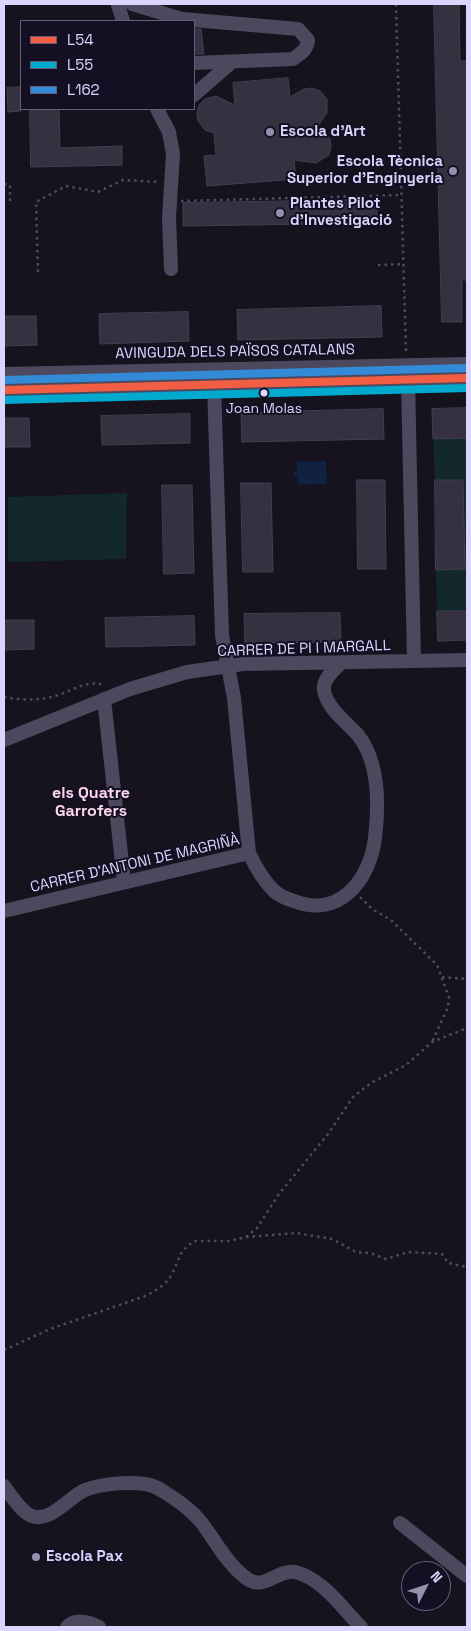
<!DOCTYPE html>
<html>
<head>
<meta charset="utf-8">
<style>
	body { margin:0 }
	#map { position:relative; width:471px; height:1631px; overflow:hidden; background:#16131e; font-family:"Space Grotesk",sans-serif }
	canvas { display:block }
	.frame { position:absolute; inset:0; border:5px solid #dbd4fc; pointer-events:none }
	.legend { position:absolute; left:20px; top:20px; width:175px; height:90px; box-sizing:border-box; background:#140f22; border:1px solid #645e79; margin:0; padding:6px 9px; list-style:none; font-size:15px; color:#dbd4fc }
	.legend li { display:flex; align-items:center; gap:10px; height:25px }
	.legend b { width:25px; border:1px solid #645e79 }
	.north { position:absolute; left:401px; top:1561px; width:50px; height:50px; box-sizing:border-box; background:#140f22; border:1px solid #645e79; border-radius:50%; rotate:49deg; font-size:14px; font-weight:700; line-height:20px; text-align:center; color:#dbd4fc }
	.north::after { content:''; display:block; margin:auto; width:18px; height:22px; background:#9690ae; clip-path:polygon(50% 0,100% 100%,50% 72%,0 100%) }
</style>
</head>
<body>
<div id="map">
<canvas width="471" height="1631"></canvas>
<div class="frame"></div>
<ul class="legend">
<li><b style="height:6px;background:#f15e43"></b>L54</li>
<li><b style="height:6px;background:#00a9ce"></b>L55</li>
<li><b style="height:6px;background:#338bd7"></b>L162</li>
</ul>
<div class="north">N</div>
</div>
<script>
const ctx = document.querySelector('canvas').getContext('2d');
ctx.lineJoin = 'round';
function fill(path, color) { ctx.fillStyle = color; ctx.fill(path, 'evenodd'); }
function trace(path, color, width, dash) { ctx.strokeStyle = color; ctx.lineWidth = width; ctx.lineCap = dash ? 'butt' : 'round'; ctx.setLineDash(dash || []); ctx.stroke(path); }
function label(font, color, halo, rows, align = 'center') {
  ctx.font = font + ' "Space Grotesk",sans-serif'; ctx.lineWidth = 4; ctx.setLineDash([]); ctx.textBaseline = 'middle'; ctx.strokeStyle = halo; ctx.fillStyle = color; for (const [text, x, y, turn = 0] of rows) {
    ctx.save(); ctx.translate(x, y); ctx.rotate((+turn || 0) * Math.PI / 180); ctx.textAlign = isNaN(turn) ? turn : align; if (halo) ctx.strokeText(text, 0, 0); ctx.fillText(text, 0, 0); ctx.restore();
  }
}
const green = new Path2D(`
	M467,438V611H437L436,570L465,569L463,480H435L433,439Z
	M127,493L126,559L8,562V497Z`);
const water = new Path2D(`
	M326,461L327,484L298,485L297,477H294V472H297V462Z`);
const building = new Path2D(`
	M434,4H459L460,61H467V280H462V322H442Z
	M194,29H201L204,54H194Z
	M288,78L290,97L304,89L312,88L320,91L327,99V113L318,126L330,139L331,147L329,155L316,163L294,160L296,179L207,186L204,156L216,155L214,133L205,130L198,121L197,112L199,105L205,99L216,96L235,105L233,83Z
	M21,87V111L8,112L7,88Z
	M30,109H59L60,148L122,146V165L31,167Z
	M377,200V223L183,226V203Z
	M381,306L382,337L238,340L237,310Z
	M188,312L189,341L100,344L99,314Z
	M4,316H36L37,345L4,346Z
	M467,408V438L433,439L432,409Z
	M383,409L384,439L242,442L241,413Z
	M190,414V443L102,445L101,416Z
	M4,418H29L30,447H4Z
	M357,480H385L386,569H358Z
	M435,480H463L465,569L436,570Z
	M241,483H271L273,572H243Z
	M162,485H192L194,573L164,574Z
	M437,611H467V640L438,641Z
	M340,613L341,642L245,643L244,614Z
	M194,616L195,645L106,647L105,618Z
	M4,620H34V649L4,650Z`);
const path = new Path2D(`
	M396,4L406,352
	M467,65V68
	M4,184L10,185V202
	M181,201L402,195
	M378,265L404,264
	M38,272L36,202L66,186L98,192L123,180L159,182
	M4,697C19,700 39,701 55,696C70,692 84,681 100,684L102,687
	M360,897L372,909L391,920L437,965L449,997L448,1007L432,1042
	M442,977L467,979
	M246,1237L296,1233L332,1239L356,1252L370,1253L386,1259L408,1252L442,1254L448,1263L467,1267
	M4,1350L50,1329L148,1295C157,1289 167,1284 172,1274C181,1256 177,1254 194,1241H229L246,1237L257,1228L279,1194L328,1134L353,1097L371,1083L406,1065L432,1042L467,1028`);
const minor = new Path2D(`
	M132,4L182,19L298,29L308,40C307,50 301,53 293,59L194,63
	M118,5L123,21
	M194,95L232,62
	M157,109L169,132L173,154L169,218L171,269
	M4,374L467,364
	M408,379L414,661
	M214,385L222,635L234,698L249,853
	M4,390L467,378
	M104,699L124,881
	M4,740L130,689L187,672L243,664L467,660
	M4,911L249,853C255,866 263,880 274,891C280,896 287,899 294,901C339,919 370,880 375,838C379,805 379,762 358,735C347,723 326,707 324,690C322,679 335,669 342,662
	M4,1486C11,1495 21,1512 32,1516C51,1523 70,1496 85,1490C103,1483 127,1482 145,1484C155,1485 161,1490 169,1495C180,1502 193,1512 201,1522C215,1540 227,1564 246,1578C264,1592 277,1569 295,1572C322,1578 343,1609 361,1627
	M400,1523L467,1576
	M67,1627C76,1618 89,1622 99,1627`);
const bus1 = new Path2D(`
	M4,390L467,378`);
const bus2 = new Path2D(`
	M4,400L467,388`);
const bus3 = new Path2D(`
	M4,380L467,368`);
const markers = [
	[270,132,5,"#9690ae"],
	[453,171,5,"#9690ae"],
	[280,213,5,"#9690ae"],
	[264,393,4.5,"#dbd4fc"],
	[36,1557,5,"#9690ae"]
];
const busNames = [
	["Joan Molas",264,409]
];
const poiNames = [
	["Escola d'Art",280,132],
	["Escola Tècnica",443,162,"right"],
	["Superior d'Enginyeria",443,179,"right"],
	["Plantes Pilot",290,204],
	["d'Investigació",290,221],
	["Escola Pax",46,1557]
];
const streetNames = [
	["AVINGUDA DELS PAÏSOS CATALANS",235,352,-1],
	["CARRER DE PI I MARGALL",304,649,-2],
	["CARRER D'ANTONI DE MAGRIÑÀ",135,864,-13]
];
const neighbourhoodNames = [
	["els Quatre",91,794],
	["Garrofers",91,812]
];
fill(green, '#13282a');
fill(water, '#112141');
fill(building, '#353140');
trace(building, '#433f51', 1);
trace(path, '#47515e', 2.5, [2.5, 4]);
trace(minor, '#4c495e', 14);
trace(bus1, '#f15e43', 8);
trace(bus2, '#00a9ce', 8);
trace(bus3, '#338bd7', 8);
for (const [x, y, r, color] of markers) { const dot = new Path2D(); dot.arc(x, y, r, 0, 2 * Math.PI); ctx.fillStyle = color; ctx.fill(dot); trace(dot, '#140f22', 2); }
label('14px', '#dbd4fc', '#140f22', busNames);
label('bold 15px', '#dbd4fc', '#140f22', poiNames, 'left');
label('15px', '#dbd4fc', '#140f22', streetNames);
label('bold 16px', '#fcd6eb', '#140f22', neighbourhoodNames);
</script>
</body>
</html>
